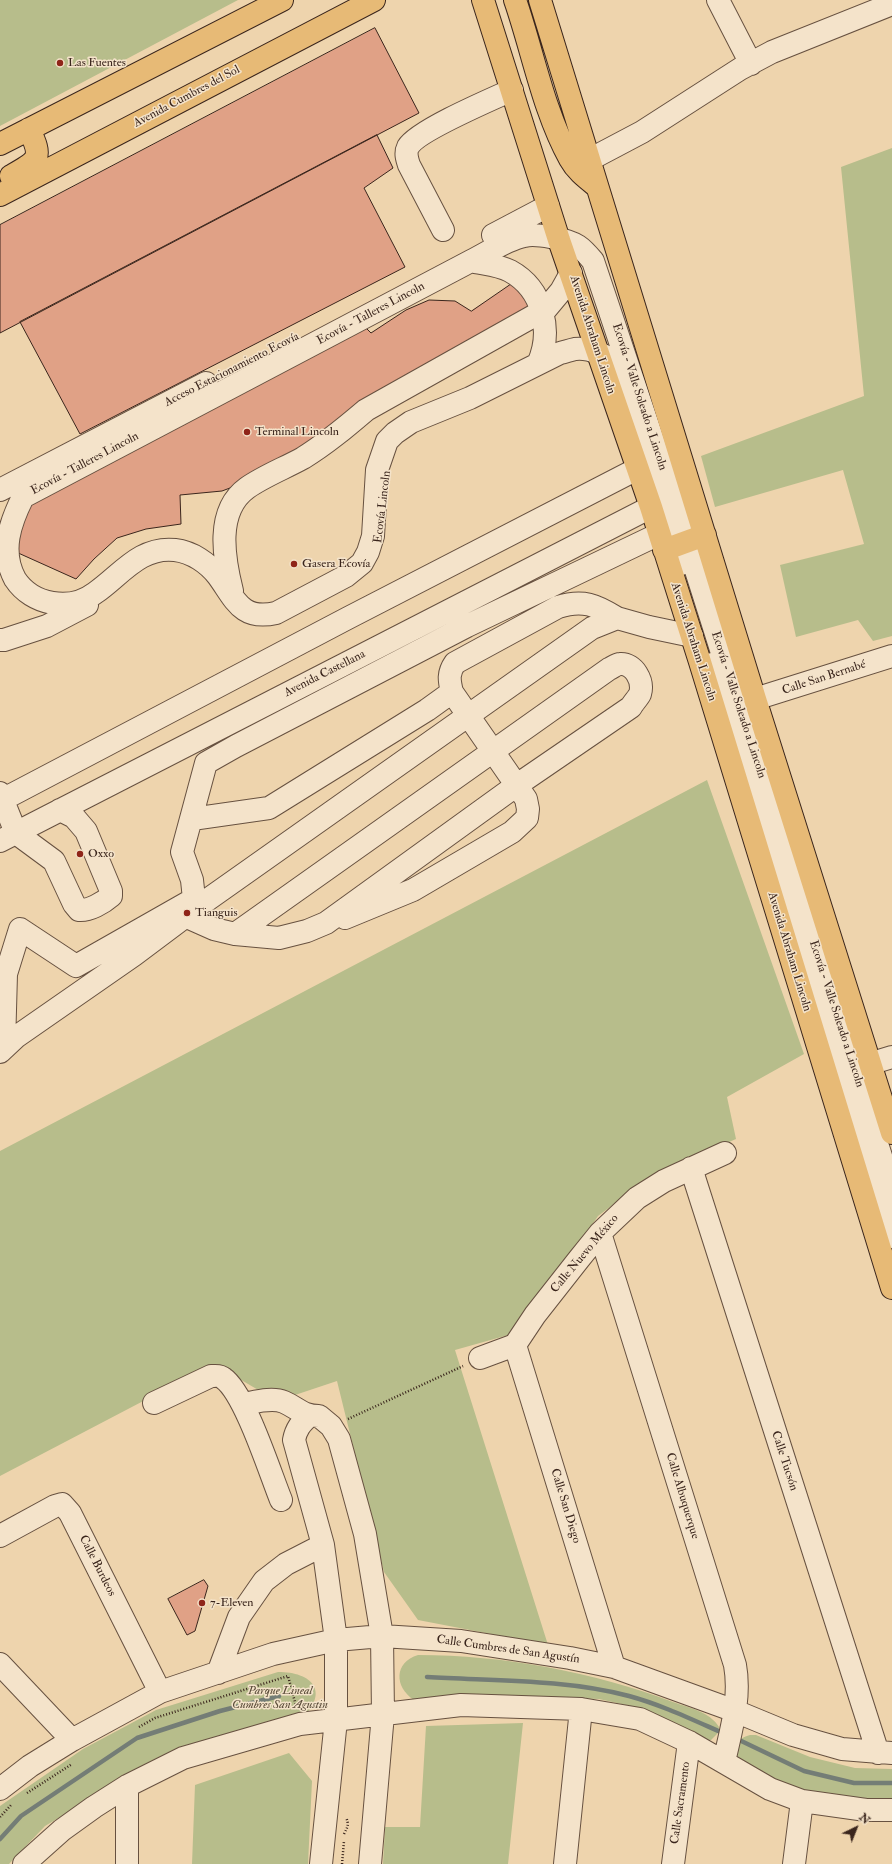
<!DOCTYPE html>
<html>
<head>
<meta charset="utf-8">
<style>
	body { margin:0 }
	#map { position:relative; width:892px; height:1864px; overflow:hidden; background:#eed4ad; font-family:"IM FELL Double Pica",serif }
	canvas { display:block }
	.north { position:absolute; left:836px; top:1808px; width:40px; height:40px; -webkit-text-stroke:3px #f4e3ca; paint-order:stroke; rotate:43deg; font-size:11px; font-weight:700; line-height:16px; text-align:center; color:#3a251c }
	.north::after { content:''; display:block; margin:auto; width:14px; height:18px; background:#3a251c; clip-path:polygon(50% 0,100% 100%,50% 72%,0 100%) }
</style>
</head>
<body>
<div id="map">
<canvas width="892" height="1864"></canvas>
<div class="north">N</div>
</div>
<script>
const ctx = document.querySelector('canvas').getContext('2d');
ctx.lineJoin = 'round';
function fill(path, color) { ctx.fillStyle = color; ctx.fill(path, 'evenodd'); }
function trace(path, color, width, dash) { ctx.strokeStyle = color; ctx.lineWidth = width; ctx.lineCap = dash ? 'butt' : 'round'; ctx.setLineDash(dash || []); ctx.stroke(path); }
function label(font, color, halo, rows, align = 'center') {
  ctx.font = font + ' "IM FELL Double Pica",serif'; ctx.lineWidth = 3; ctx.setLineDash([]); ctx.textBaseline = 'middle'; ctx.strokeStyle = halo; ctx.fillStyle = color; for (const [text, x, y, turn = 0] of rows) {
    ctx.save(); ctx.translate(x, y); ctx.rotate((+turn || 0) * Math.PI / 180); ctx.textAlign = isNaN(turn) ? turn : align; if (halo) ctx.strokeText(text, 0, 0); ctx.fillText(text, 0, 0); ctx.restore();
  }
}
const green = new Path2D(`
	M0,0H238L0,126Z
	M892,148V636L873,641L858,620L796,637L780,565L864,544L843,470L715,507L701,456L864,396L841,167Z
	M707,780L804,1054L727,1097L736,1139L654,1174L598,1216L519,1332L455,1350L548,1645L418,1620L384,1572L337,1381L277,1401L214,1364L0,1476V1151Z
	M418,1655C504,1655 593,1672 673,1702C690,1708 710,1712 719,1727L717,1734L711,1740H702L635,1707L599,1699L563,1698L414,1700C394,1687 394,1662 418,1655Z
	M278,1672C312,1672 330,1691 302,1719L118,1783L45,1826L9,1864H0V1806L83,1749L156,1710Z
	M523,1723L508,1864H383L385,1827H420L426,1726Z
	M750,1735H756L810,1757L855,1768L892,1769V1803L824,1799L779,1784L737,1759C735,1747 737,1738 750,1735Z
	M289,1753L312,1781L308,1864H192L195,1785Z`);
const stream = new Path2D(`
	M427,1677C493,1681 565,1679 629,1696C662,1705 693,1720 725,1734
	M735,1738L804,1771L854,1783H892
	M0,1839L21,1816L137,1738L220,1711L279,1696`);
const building = new Path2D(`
	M375,28L419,113L0,333V225Z
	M377,135L393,168L364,188L405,267L80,434L20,322Z
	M516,281L532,307L267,474L222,491L180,495L181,524L146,529L117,538L94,559L76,579L16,552V519L32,503L363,325L371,333L406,310L429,300L455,301L471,311Z
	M204,1580L208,1586L195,1631L187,1635L168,1599Z`);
const path = new Path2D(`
	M348,1419L463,1366
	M139,1727L155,1718L288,1676L296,1706
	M27,1793L72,1764
	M0,1817L12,1804
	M344,1834C348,1826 349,1825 346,1817
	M342,1864L344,1841`);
const minor = new Path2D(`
	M718,0L751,64
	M589,160L642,132L740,69L772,52L892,4
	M443,230L409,165C407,159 405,153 408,147C417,131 492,99 512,90
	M493,235L548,206
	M471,261C483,264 499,265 510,271C543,289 553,331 538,364
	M0,490L206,383
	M681,564L618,366C609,356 589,347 575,349C570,350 565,352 560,353L470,398L411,422L395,433L387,441L377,470L373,536L368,552L362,563L346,576L276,613C241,621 235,599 218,576C208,563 192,552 175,550C140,546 121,575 95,593C70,612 32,605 15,579C0,551 10,523 23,497L471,261C488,253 505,240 524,236C536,233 567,239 578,246C584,250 588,255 593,261L687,542L892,1191
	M232,591C224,559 215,511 247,488C264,476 285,468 303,458C326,444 346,427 366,410L546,309L561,291L571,273
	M0,640H4L47,626L87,605
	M712,664L892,1237
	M755,699L892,656
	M0,793L16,833L54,861L74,904L79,910C89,911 103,903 111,896V891L86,831L74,817L60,810
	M0,801L348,618L637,469
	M192,819L269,808L427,710L452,692
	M0,841L651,507
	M187,917L214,929L235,934L279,938L307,931L326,923L517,785L631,707C633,703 638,698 640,694C644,681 634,663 620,664C616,664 612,668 609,669L235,934
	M345,918L413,890L512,832L527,818L528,809L526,799L452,692C449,680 448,673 455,663L558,607C583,599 596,605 617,618
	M4,1046L6,974L20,929L76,966L194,899L192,880L182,852L206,763L236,746L467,626L659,534
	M0,1052L16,1037L134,955L210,898L592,628L617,618L649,627L692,636
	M869,1064L892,1057
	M691,1168L878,1753
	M600,1233L735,1665C741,1698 731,1730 724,1762
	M515,1345L614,1667
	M480,1358L515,1345L535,1315L579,1259L600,1233L637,1198L664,1181L725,1153
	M154,1403L211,1376C215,1376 220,1375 223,1378C245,1393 270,1473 281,1500
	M243,1404C255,1402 272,1397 284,1402C298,1408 302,1416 319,1416L331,1426L339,1439L365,1534L382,1636L383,1714L370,1864
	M309,1416C301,1423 296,1429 294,1440L323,1545L336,1640V1720L321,1864
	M0,1536L55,1506L62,1504L70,1513L160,1692
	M0,1664L72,1740
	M218,1673L239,1617L264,1581L286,1564L323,1545
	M127,1786V1864
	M0,1789L30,1766L72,1740L160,1692L273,1654L336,1640L382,1636L461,1641L570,1658L614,1667L735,1711L793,1735L842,1749L892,1753
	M24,1864L62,1830L94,1807L127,1786L183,1758L300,1724L461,1705L581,1709L640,1719L689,1742L770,1789L802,1801L866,1810H892
	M565,1864L581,1709
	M673,1864L689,1742
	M794,1864L802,1801`);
const major = new Path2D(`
	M483,0L559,240L651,507L700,662L892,1288
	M515,0C533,52 543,110 570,159C576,170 585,177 595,185
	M540,0L755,699L892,1133
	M0,144L282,0
	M11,176C39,160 43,159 29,129
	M0,195L374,0
	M664,550L705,535`);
const markers = [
	[60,63,4,"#8f2418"],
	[247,432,4,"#8f2418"],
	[294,564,4,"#8f2418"],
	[80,854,4,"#8f2418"],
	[187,913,4,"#8f2418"],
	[202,1603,4,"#8f2418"]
];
const poiNames = [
	["Las Fuentes",68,63],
	["Terminal Lincoln",255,432],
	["Gasera Ecovía",302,564],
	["Oxxo",88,854],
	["Tianguis",195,913],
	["7-Eleven",210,1603]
];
const streetNames = [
	["Avenida Cumbres del Sol",187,97,-28],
	["Ecovía - Talleres Lincoln",371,314,-28],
	["Avenida Abraham Lincoln",592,335,72],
	["Acceso Estacionamiento Ecovía",232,370,-27],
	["Ecovía - Valle Soleado a Lincoln",639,397,72],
	["Ecovía - Talleres Lincoln",85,464,-28],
	["Ecovía Lincoln",383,507,-83],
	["Avenida Abraham Lincoln",693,642,72],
	["Avenida Castellana",325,674,-27],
	["Calle San Bernabé",824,678,-18],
	["Ecovía - Valle Soleado a Lincoln",738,705,72],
	["Avenida Abraham Lincoln",789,952,73],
	["Ecovía - Valle Soleado a Lincoln",836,1014,72],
	["Calle Nuevo México",585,1254,-50],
	["Calle Tucsón",784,1461,72],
	["Calle Albuquerque",682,1496,73],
	["Calle San Diego",565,1506,73],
	["Calle Burdeos",97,1566,63],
	["Calle Cumbres de San Agustín",508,1650,8],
	["Calle Sacramento",681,1803,-82]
];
const parkNames = [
	["Parque Lineal",280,1691],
	["Cumbres San Agustin",280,1705]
];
fill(green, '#b7bd8b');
trace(stream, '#747d76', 4.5);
fill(building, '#e0a186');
trace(building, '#3a251c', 1);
trace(minor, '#675140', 24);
trace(major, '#3a251c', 24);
trace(path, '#3a251c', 2.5, [1, 2]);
trace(minor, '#f4e3ca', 22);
trace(major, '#e7ba76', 22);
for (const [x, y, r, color] of markers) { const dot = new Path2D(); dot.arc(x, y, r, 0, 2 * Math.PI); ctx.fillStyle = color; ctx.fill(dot); trace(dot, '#f4e3ca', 1.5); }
label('12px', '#3a251c', '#f4e3ca', poiNames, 'left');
label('12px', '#3a251c', '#f4e3ca', streetNames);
label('italic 12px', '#594b38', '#f4e3ca', parkNames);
</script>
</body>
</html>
